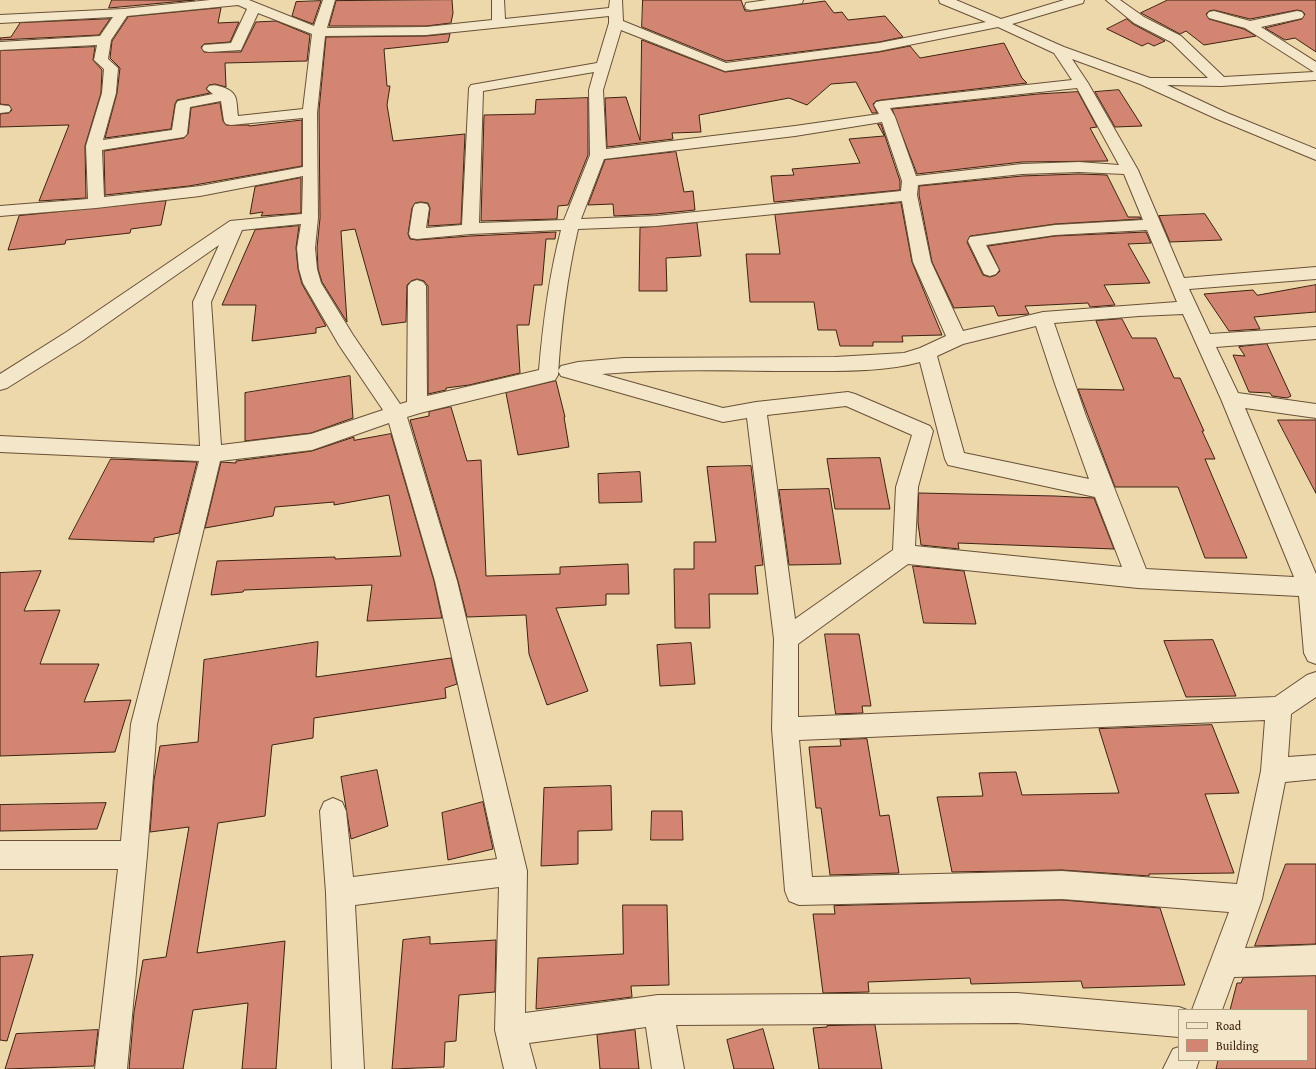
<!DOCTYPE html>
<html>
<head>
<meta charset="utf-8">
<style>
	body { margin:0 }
	#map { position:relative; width:1316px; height:1069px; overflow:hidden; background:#edd8ac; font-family:"Gentium Book Plus",serif }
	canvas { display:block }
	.legend { position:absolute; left:1178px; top:1009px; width:130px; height:52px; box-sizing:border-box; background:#f3e6c9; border:1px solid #ab9880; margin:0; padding:5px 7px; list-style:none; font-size:12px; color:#3e2212 }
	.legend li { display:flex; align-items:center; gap:8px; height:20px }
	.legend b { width:20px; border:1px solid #ab9880 }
</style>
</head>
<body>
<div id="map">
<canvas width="1316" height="1069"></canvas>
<ul class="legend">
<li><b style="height:5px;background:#f3e6c9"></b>Road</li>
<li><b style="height:11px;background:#d28571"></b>Building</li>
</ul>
</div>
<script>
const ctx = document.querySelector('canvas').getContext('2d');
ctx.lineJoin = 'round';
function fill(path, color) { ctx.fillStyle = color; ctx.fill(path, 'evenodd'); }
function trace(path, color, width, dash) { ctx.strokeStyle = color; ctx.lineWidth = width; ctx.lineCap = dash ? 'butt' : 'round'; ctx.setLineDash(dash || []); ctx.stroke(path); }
const building = new Path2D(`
	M112,0H195L109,8Z
	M452,0L453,13L451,23L426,26H329L336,1Z
	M643,0H741L745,11H751L825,1L834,13L842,12L848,20L885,16L903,37L879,42L726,61L642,27Z
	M1168,0H1316V52L1295,38L1285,40L1265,28L1302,19L1305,14L1302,11L1297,10L1250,19L1214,10L1209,11L1206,14L1209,19L1244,29L1256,36L1204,45L1186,31L1180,34L1141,13Z
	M321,1L313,24L292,16L296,2Z
	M221,8L218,23L239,22L230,42L204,44L201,47L204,52H241L256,22L276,21L310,35L307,61L225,63L226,87L215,84L209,85L206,89L210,93L177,100L175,104L171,129L105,138L117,93L120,68L110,58L112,41L128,17Z
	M110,19L99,35L0,40V38L11,37L20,23Z
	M1127,19L1133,24L1165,41L1154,46L1148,43L1142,46L1107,29Z
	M450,34L448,42L384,49L387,86H390L387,105L393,141L465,134L461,224L428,226L430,208L428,203L421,202L415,203L412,208L408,234L410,239L417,240L470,236L556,232L555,239H546L542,285H534L529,325H517L520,373L469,385L446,388V390L428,394V286L424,281L417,279L411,281L407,285L406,322L382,325L355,229L341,231L347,322L322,282L318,269L317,248L320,218L319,110L326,37L426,36Z
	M642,40L725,72L879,52L910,46L920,58L1004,43L1022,78L1027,83L881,100L876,101L873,104L877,113H872L856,82L831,84L807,105L789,98L699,115L701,132L672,133L673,139L607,147L605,98L626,97L640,140Z
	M95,47L93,60L102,70L101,93L85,146L86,198L39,201L69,125L0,127V114L9,113L12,110L9,105L0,104V51Z
	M1119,90L1142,126L1115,127L1095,92Z
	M1078,92L1097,127L1090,128L1108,161L1022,162L917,174L892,109L1038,94Z
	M588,98V155L568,205L558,206L557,219L481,221L484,115L535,114L536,100Z
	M220,103L223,121L226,125H249V126L302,120V166L189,186L105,195L104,151L184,138L188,134L191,108Z
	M878,124H881L900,181V190L774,202L771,176L794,175L792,169L860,163L849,139L884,136Z
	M676,152L684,192L693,191L695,210L656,214L614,216L613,204L588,205L605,160Z
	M1079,174L1107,175L1128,217H1140L1141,219L1055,224L970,236L967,242L983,275L990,277L996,275L1000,271L988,246L1055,236L1146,232L1151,243L1128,244L1150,283L1104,285L1115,305L1090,307L1088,303L1025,306L1029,314L998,316L994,306L954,308L932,262L919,195V186L1022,176Z
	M301,178V213L261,216L263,212L250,214L255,187Z
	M166,201L161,225L131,229L130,233L66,240L65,244L8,250L19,216Z
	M901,203L912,262L942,335L902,336L903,342H873V346H840L836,330H818L814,302H750L746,254H780L775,215Z
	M1205,214L1222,240L1170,242L1159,216Z
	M697,223L701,256L666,258L667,291H639L640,228Z
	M299,226L296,248L298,269L302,284L326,326L316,328V333L252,341L256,305H222L255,230Z
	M1316,285V312L1254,317L1260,329L1229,331L1204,294L1253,290L1257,295Z
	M1122,319L1132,338H1156L1174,378H1180L1204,431H1202L1215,459H1205L1247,558H1205L1178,487H1115L1078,389L1124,390L1096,321Z
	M1267,344L1291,396L1287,398L1272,396L1270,393L1249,392L1233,355L1245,356L1239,347Z
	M350,376L353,418L311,433L245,441V393Z
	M556,381L565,417H564L569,447L518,455L506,393Z
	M451,407L467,461L481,460L486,576L560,574V567L628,564L629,594H606V605L556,608L588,691L547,705L529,654L526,615L467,617L458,581L410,420L429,416V412Z
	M1278,420H1316V493Z
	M391,434L434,581L442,618L367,621L372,585L244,590L243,592L211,595L217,561L335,557V559L401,556L389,495L334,505V502L275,507L273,516L205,528L221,462L236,463V461L312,451L354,437V440Z
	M880,458L890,509H835L827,459Z
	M111,459L197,462L179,533L154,538V542L69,539Z
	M751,466L763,565L755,566L758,594H709L710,628H675L674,569H694V542H716L707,467Z
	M640,472L642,502L599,503L598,474Z
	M829,489L841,564L789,565L779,490Z
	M919,493L1055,496L1094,498L1114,549L958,543L959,549L921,545L918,523Z
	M913,566L964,571L976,624L924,623Z
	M41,571L24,611L60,610L40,664H99L84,702L131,700L115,752L0,756V573Z
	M825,634H859L871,706H862L863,713L836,714Z
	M1213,640L1236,696L1186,697L1164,641Z
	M318,642L316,677L451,658L457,684L445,688L446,698L314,718L313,738L272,745L265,816L218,823L197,953L285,941L276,1069H242L248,1003L193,1010L183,1069H129L134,1012L143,960L166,957L189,827L150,832L154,780L160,746L198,742L204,660Z
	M691,643L695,684L660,686L657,645Z
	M1212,725L1239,793L1205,794L1234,873L1149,874V876L1062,870L952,872L937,797L983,796L979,773L1016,772L1022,795L1119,793L1099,729Z
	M867,739L880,816L889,815L899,873L830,875L821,808H816L809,747L841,746L840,740Z
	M377,770L388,826L351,839L341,777Z
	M611,786L612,830L578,831V864L541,866L544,788Z
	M483,802L493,849L448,860L442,813Z
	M106,803L97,829L0,831V805Z
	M652,811H682L683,840H651Z
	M1286,864H1316V944L1255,946Z
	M1062,900L1160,908L1185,985L1083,988L1081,981L971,984L970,978L868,982L869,992L823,993L813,914H835L834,906Z
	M623,905H667L669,985L631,986L632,997L536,1009L538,958L623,954Z
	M430,937V944L496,940L495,992L459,995L456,1041L445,1042L444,1067L392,1069L403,940Z
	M33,955L7,1041L0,1040V957Z
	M1316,976V1069H1216L1218,1060H1307V1010H1230L1237,983H1241L1243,978Z
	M875,1025L882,1069H819L813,1028L827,1027V1026Z
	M763,1029L774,1069H734L727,1040Z
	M98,1030L94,1066L5,1069L16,1034Z
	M635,1030L639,1069H600L597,1035Z`);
const street = new Path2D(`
	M210,0H249L314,26L323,0H335L327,28L426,27L492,20V0H504L505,19L609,8L610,0H622L623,21L726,63L879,43L986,22L940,3L939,0H956L1001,19L1064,0H1084L1083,3L1012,24L1064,47L1150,78H1208L1171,42L1134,23L1106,0H1120L1144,17L1181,36L1224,77L1314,72L1245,28L1209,18L1207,15L1209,12L1214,11L1250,21L1297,11L1302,12L1304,15L1302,18L1261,27L1316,62V80L1221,86L1167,85L1227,113L1316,149V160L1217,119L1140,84L1072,59L1088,83L1138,170L1184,278L1316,267V279L1189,289L1210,334L1316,327V339L1216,347L1238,393L1316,404V418L1245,408L1316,574V664L1308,661L1304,653L1299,596L1138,588L908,564L798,644V717L1275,697L1307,675L1316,672V697L1291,714L1288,757L1316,755V779L1285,782L1262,899L1245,948L1316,945V975L1234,977L1222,1010H1192L1229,912L1062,899L799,905L789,901L785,891L772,729L774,639L747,418L723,422L561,376L558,371L561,366L578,362L624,358L835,357L904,353L920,348L946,336L913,262L902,201L656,226L578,229C567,277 561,326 558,375L555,380L420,413L407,417L457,581L527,871L525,1013L658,995L1017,993L1179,1007L1187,1010H1179V1037L1017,1023L676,1025L684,1069H652L646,1027L529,1043L536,1069H504L495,1030L499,887L355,905L364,1069H332L326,893L320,811L324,802L333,798L342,802L346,811L353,877L497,859L435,581L389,423L312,450L220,461L157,724L147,855L127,1069H95L118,869H0V841H121L131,724L199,461L0,452V436L200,446L193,302L219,245L82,341L7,388L0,390V374L68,331L230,221L302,214L303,176L200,196L96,208L0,216V206L88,199L86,146L102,93L104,69L94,60L97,45L0,50V42L100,36L113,17L0,23V15L123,9ZM238,5L247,9L231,43L204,45L202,48L204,51L209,52L241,50L258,13L312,34L303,109L238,116C236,102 239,94 225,88C219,86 215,84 209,86L207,89L213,94L178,101L176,104L172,130L103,140L116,93L118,68L108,59L111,40L127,16ZM609,16V23L597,63L471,85L469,88L462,225L426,228L429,208L427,204L421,203L415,204L413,208L409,234L411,238L417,239L470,234L561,230C549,276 543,323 539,370L427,396L426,286L423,282L417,280L411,282L408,286L407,402L400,404L353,335L321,283L317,269L315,248L318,218L317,113L325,36L426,35ZM998,27L1054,53L1072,80L881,101L876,102L874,105L879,114L795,126L606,149L603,90L621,30L725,71L879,51ZM594,72L589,90L590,155L564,220L479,223L483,91ZM1077,88L1119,165L1079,162L1022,164L916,176L895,117L890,108ZM221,101L224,121L226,124L231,125L303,118V167L200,186L104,197L102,150L184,137L187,134L190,107ZM882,122L902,181L901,191L656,216L581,219L604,159L795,136ZM1079,172L1124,174L1143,220L1055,225L970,237L968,241L984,274L990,276L996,274L999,270L986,245L1055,235L1147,230L1177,302L1043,312L963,331L931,262L917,195L918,185L1022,174ZM301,224L297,248L299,269L303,283L339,345L383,410L311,434L221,445L211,302L242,230ZM1183,314L1221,399L1294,577L1146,569L1086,416L1054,323L1139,316ZM1036,326L1055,384L1089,479L964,453L937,356L963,344ZM920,362L945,459L948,465L1095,497L1122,567L915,546L918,487L933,431L930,426L855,394L848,392L756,402L723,408L602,374C668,368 736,371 802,371C838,371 885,372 920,362ZM846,406L912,435L896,487L893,550L795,619L767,415ZM1265,720L1261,771L1237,884L1062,871L812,877L799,740Z
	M767,0H803L802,3L797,4L751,10L746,9L745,6L746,3Z
	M0,105L9,106L11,109L9,112L0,113Z
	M1179,1047V1060H1199L1196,1069H1163L1173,1049Z`);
fill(building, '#d28571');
trace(building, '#3e2212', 1);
trace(street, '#6a5038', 2);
fill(street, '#f3e6c9');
</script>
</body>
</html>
